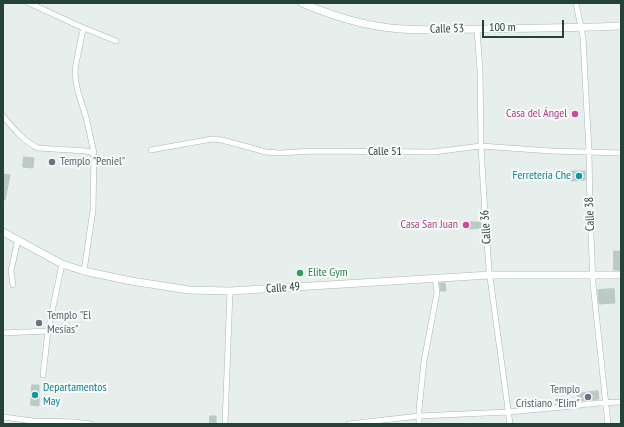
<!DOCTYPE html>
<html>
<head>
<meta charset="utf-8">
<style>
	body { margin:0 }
	#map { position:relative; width:624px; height:427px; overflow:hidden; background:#e6efeb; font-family:"PT Sans Narrow",sans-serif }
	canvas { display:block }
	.frame { position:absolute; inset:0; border:4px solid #24423a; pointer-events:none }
	.scale { position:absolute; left:482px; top:20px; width:82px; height:18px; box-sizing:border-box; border:2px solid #24423a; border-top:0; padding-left:5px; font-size:12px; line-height:14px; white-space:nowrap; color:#24423a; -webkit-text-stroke:3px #f7fbf9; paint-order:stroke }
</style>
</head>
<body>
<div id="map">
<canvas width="624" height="427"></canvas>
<div class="frame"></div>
<div class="scale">100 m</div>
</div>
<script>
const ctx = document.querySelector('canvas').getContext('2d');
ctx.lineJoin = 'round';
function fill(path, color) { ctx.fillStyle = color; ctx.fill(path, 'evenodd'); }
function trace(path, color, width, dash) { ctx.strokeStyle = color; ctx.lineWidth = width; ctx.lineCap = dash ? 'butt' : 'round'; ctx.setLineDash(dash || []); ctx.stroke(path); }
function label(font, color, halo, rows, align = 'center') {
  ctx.font = font + ' "PT Sans Narrow",sans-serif'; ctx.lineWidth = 4; ctx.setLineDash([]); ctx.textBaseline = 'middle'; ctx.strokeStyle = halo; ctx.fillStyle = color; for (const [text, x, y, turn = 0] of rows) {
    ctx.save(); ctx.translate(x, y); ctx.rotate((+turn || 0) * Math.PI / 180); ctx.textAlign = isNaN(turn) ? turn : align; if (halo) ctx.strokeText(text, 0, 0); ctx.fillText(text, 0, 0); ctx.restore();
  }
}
const building = new Path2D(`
	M24,157L34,158L33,168L23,167Z
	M571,171H585V180L571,181Z
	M3,174L10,175L5,200H3Z
	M468,222H481V228L469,229Z
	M614,251H620V270H614Z
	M440,283H445L446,291H441Z
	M614,289L615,303L599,304L598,290Z
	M32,385H39V406L31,405Z
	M598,391L599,399L578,401L577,394Z
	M210,416H216V424H210Z`);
const street = new Path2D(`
	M29,3L79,26L116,41
	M576,3L583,38L589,152L590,210L593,284L608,424
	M84,28L82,34L76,64L75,72L76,82L78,92L86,117L94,153L93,210L84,271
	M477,29L480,70L481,146L485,216L489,270L510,424
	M3,116C13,128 23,141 38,148L86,151L94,153
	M151,150L212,139L222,140L266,152L280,153L313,151L433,152L481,146L551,151L621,153
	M13,285L11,271L18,239
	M3,333L48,331
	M43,375L48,331L62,264
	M3,417L33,421L76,422L90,424
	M225,424L230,291
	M349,424L419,416L508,412L563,407L599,403L621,402
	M419,424V410L424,361L437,293L435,278`);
const secondary = new Path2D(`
	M302,3C328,14 355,23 383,27C416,32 451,29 484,29C530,28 575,28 621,26
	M3,232L62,264L84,271L131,281L189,290L230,291L490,275H621`);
const markers = [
	[575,114,4,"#d1479c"],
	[52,162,4,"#6b7280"],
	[579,176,4,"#0f9aa8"],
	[466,225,4,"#d1479c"],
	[300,273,4,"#2e9e5b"],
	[39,323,4,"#6b7280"],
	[35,395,4,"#0f9aa8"],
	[588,397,4,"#6b7280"]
];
const streetNames = [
	["Calle 53",447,29,-1],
	["Calle 51",385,152],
	["Calle 38",590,214,-92],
	["Calle 36",486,227,-94],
	["Calle 49",283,288,-4]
];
const hotelNames = [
	["Casa del Ángel",567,114],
	["Casa San Juan",458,225]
];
const worshipNames = [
	["Templo \"Peniel\"",60,162],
	["Templo \"El",47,316],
	["Mesías\"",47,330],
	["Templo",580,390,"right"],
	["Cristiano \"Elim\"",580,404,"right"]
];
const cultureNames = [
	["Ferretería Che",571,176],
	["Departamentos",43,388,"left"],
	["May",43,402,"left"]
];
const leisureNames = [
	["Elite Gym",308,273]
];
fill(building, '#bbcac4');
trace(building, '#b8c9c2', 1);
trace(street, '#a8b8b2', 6);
trace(secondary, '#a4bbb3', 8);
trace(street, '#fff', 5);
trace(secondary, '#fff', 7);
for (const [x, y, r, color] of markers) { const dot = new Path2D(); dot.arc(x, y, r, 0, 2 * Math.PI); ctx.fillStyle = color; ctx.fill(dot); trace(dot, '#f7fbf9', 1.5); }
label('12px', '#24423a', '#f7fbf9', streetNames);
label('12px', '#b23c85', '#f7fbf9', hotelNames, 'right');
label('12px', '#5b616d', '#f7fbf9', worshipNames, 'left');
label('12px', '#0d838f', '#f7fbf9', cultureNames, 'right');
label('12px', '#27864d', '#f7fbf9', leisureNames, 'left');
</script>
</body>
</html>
